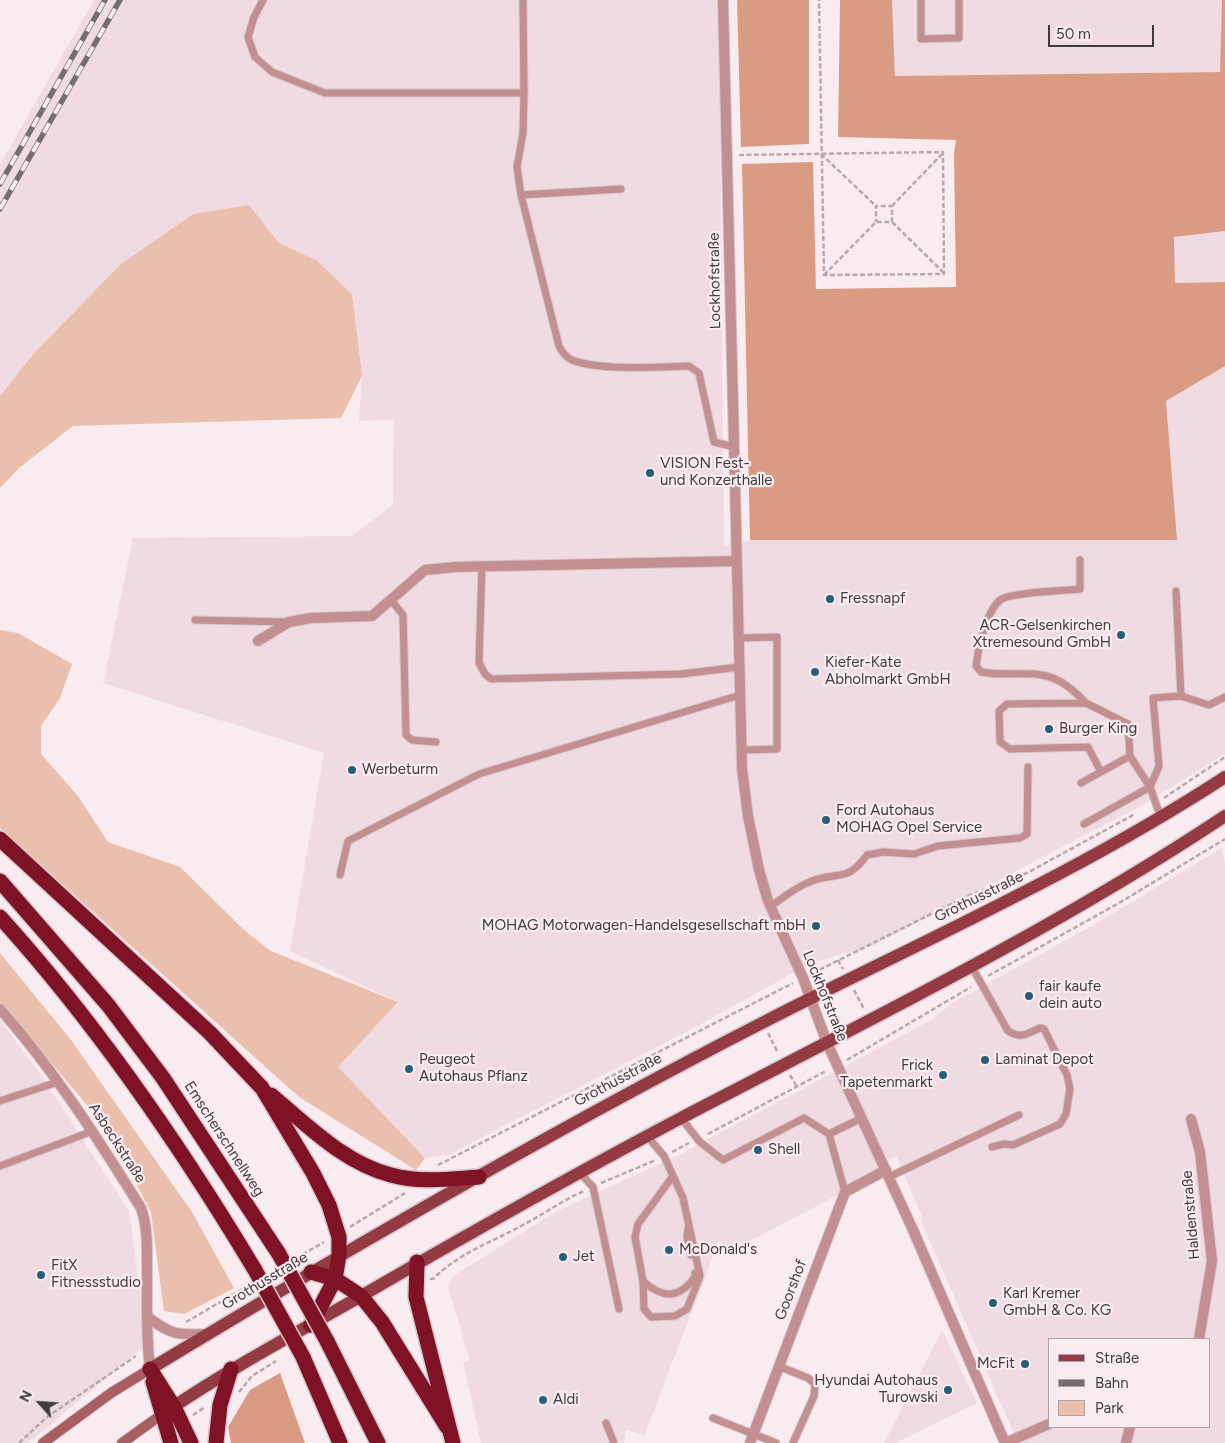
<!DOCTYPE html>
<html>
<head>
<meta charset="utf-8">
<style>
	body { margin:0 }
	#map { position:relative; width:1225px; height:1443px; overflow:hidden; background:#f9ecf1; font-family:Figtree,sans-serif }
	canvas { display:block }
	.legend { position:absolute; left:1048px; top:1338px; width:162px; height:90px; box-sizing:border-box; background:#f9ecf1; border:1px solid #afa5a9; margin:0; padding:6px 9px; list-style:none; font-size:15px; color:#403b3c }
	.legend li { display:flex; align-items:center; gap:10px; height:25px }
	.legend b { width:25px; border:1px solid #afa5a9 }
	.north { position:absolute; left:15px; top:1378px; width:50px; height:50px; -webkit-text-stroke:4px #f9ecf1; paint-order:stroke; rotate:296deg; font-size:14px; font-weight:700; line-height:20px; text-align:center; color:#403b3c }
	.north::after { content:''; display:block; margin:auto; width:18px; height:22px; background:#403b3c; clip-path:polygon(50% 0,100% 100%,50% 72%,0 100%) }
	.scale { position:absolute; left:1048px; top:25px; width:106px; height:22px; box-sizing:border-box; border:2px solid #403b3c; border-top:0; padding-left:6px; font-size:15px; line-height:18px; white-space:nowrap; color:#403b3c; -webkit-text-stroke:4px #f9ecf1; paint-order:stroke }
</style>
</head>
<body>
<div id="map">
<canvas width="1225" height="1443"></canvas>
<ul class="legend">
<li><b style="height:6px;background:#943a42"></b>Straße</li>
<li><b style="height:6px;background:#756e70"></b>Bahn</li>
<li><b style="height:14px;background:#eabfad"></b>Park</li>
</ul>
<div class="north">N</div>
<div class="scale">50 m</div>
</div>
<script>
const ctx = document.querySelector('canvas').getContext('2d');
ctx.lineJoin = 'round';
function fill(path, color) { ctx.fillStyle = color; ctx.fill(path, 'evenodd'); }
function trace(path, color, width, dash) { ctx.strokeStyle = color; ctx.lineWidth = width; ctx.lineCap = dash ? 'butt' : 'round'; ctx.setLineDash(dash || []); ctx.stroke(path); }
function label(font, color, halo, rows, align = 'center') {
  ctx.font = font + ' Figtree,sans-serif'; ctx.lineWidth = 4.5; ctx.setLineDash([]); ctx.textBaseline = 'middle'; ctx.strokeStyle = halo; ctx.fillStyle = color; for (const [text, x, y, turn = 0] of rows) {
    ctx.save(); ctx.translate(x, y); ctx.rotate((+turn || 0) * Math.PI / 180); ctx.textAlign = isNaN(turn) ? turn : align; if (halo) ctx.strokeText(text, 0, 0); ctx.fillText(text, 0, 0); ctx.restore();
  }
}
const built = new Path2D(`
	M94,0H719L724,546L750,540H1177L1166,401L1225,366V754L1139,807L872,946L811,963L701,1024L448,1155L425,1158L337,1067L398,1002L290,951L324,753L103,683L133,538L352,536L393,505L394,420L359,421L362,376L316,260L279,243L249,205L193,214L121,264L34,353L0,396V164Z
	M892,0H1222L1221,72L895,76Z
	M1225,231V282L1175,283L1174,236Z
	M1222,848L1225,864V1443H1018L921,1221L923,1219L896,1156L834,1197L727,1253L719,1241L644,1436L626,1429L624,1443H481L463,1362L470,1361L448,1287L453,1276L557,1211L675,1157L931,1020L954,1002L1097,923ZM1049,1339H1209V1427H1049Z
	M0,1020L41,1075L129,1211L147,1344L28,1443H0Z
	M942,1330L977,1403L895,1443H884Z`);
const green = new Path2D(`
	M249,205L279,243L316,260L352,294L362,376L341,418L73,426L19,468L0,488V396L34,353L121,264L193,214Z
	M0,630L18,633L72,664L60,698L41,726V754L78,796L108,842L180,867L244,930L271,951L398,1002L338,1067L425,1158L416,1170L299,1097L0,828Z
	M0,953L71,1040L192,1212L234,1288L184,1314L164,1311L151,1212L109,1131L0,1002Z`);
const forest = new Path2D(`
	M737,0H809V144L741,147Z
	M840,0H892L895,76L1220,72L1222,0H1225V231L1174,237L1175,283L1225,282V366L1166,401L1177,540H750L742,164L813,162L816,289L956,287L954,153L956,140L838,137Z
	M280,1373L305,1443H231L228,1427L250,1390Z`);
const path = new Path2D(`
	M821,154L876,206
	M739,155L943,152L944,274L824,275L819,0
	M892,206L943,153
	M892,222L944,273
	M824,275L876,222H892V206H876V222
	M1164,798L1225,757
	M838,960L843,969
	M813,973L965,897L1027,873L1135,814
	M988,976L1119,903L1225,839
	M854,990L864,1009
	M768,1033L778,1053
	M847,1060L971,987
	M790,1075L797,1087
	M708,1134L826,1071
	M672,1152L689,1143
	M438,1165L793,983
	M601,1183L656,1160
	M350,1227L405,1193
	M296,1258L324,1242
	M430,1279H433C459,1253 492,1242 523,1225C544,1214 563,1200 584,1191
	M186,1322L248,1286
	M239,1392L252,1376L276,1361
	M193,1415L205,1407
	M19,1443L47,1417L136,1356`);
const service = new Path2D(`
	M263,0L254,17L248,37L255,57L272,72L325,93H524L523,133L517,167L521,195L559,346C562,352 565,357 572,360C600,371 658,367 689,366L699,373L714,442L734,447
	M523,0L524,93
	M921,0V39L959,38V0
	M521,195L621,189
	M1080,560V589C1064,591 1010,592 1000,600C986,612 978,648 976,666L981,672C1005,677 1032,669 1055,679C1067,684 1077,694 1086,703
	M482,566L479,663L485,674L491,679L681,674L739,667
	M391,600L403,615L406,735L412,740L436,742
	M195,620L289,622
	M738,638L777,637V749L742,750
	M1181,696L1209,705L1225,697
	M1101,772L1130,756
	M1081,783L1101,772L1088,747L1010,749L1000,742L999,711L1007,704L1086,703L1128,724L1130,756L1150,787L1161,818
	M1084,824L1150,787L1159,766L1153,698L1181,696L1176,591
	M340,875L348,841L479,774L740,695
	M771,906C783,898 797,886 812,881C838,871 847,883 867,855L883,852L914,854L938,846L1020,838L1027,834L1028,767
	M972,967L1008,1031C1021,1039 1027,1034 1040,1028L1044,1029L1067,1075L1070,1089L1066,1114L1060,1124L1013,1145L1004,1144L992,1147
	M0,1101L58,1082
	M681,1118L700,1142L723,1160L804,1118L829,1134L862,1118
	M829,1134L845,1192
	M647,1136L664,1156L683,1198L700,1276L687,1309L675,1316L651,1317L644,1309L643,1281L635,1237L638,1224L673,1176
	M0,1166L93,1131
	M581,1174L593,1187L619,1309
	M889,1177L1019,1115
	M688,1229L687,1237L691,1255
	M643,1281C663,1299 679,1299 695,1277V1273
	M778,1366L808,1378L815,1384L814,1396L793,1443
	M713,1418L776,1443
	M606,1423L614,1443`);
const minor = new Path2D(`
	M723,0L742,769L748,816L759,870L768,901L803,978L827,1043L913,1230L1005,1443L1049,1424
	M258,641L289,622L311,618L372,616L425,570L455,567L736,561
	M0,1009C54,1070 98,1139 141,1208C148,1228 147,1248 147,1269C147,1302 146,1336 150,1369
	M1191,1119L1200,1152L1212,1261L1199,1339
	M148,1317C172,1336 179,1335 209,1334
	M750,1443L845,1192L886,1170
	M1126,1443L1130,1427`);
const secondary = new Path2D(`
	M43,1443L111,1393L150,1369
	M122,1443L161,1415`);
const primary = new Path2D(`
	M150,1369C350,1248 553,1130 762,1023C918,943 1078,873 1225,777
	M167,1411C228,1370 292,1335 356,1299C463,1237 571,1176 681,1118C865,1022 1052,931 1225,816`);
const motorway = new Path2D(`
	M0,839L210,1033L262,1088L313,1173L329,1205L339,1237V1255L335,1279L311,1325
	M0,881L108,1005L163,1078L279,1254
	M0,917C98,1025 180,1145 255,1270
	M271,1095C307,1125 344,1163 391,1175C419,1183 450,1179 479,1177
	M417,1262L416,1297L453,1443
	M311,1272L335,1279L361,1296L382,1322L447,1427
	M327,1341L378,1443
	M303,1357L340,1443
	M150,1369L174,1407L191,1443
	M153,1382L171,1443
	M216,1443L220,1405L231,1369`);
const rail = new Path2D(`
	M0,184L105,0
	M0,209L120,0`);
const motorwayBridge = new Path2D(`
	M279,1254L327,1341
	M255,1270L303,1357`);
const markers = [
	[650,473,5,"#245e77"],
	[830,599,5,"#245e77"],
	[1121,635,5,"#245e77"],
	[815,672,5,"#245e77"],
	[1049,729,5,"#245e77"],
	[352,770,5,"#245e77"],
	[826,820,5,"#245e77"],
	[816,926,5,"#245e77"],
	[1029,996,5,"#245e77"],
	[985,1060,5,"#245e77"],
	[409,1069,5,"#245e77"],
	[943,1075,5,"#245e77"],
	[758,1150,5,"#245e77"],
	[669,1250,5,"#245e77"],
	[563,1257,5,"#245e77"],
	[41,1275,5,"#245e77"],
	[993,1303,5,"#245e77"],
	[1025,1364,5,"#245e77"],
	[948,1390,5,"#245e77"],
	[543,1400,5,"#245e77"]
];
const streetNames = [
	["Lockhofstraße",715,281,-91],
	["Grothusstraße",979,897,-26],
	["Lockhofstraße",825,996,68],
	["Grothusstraße",618,1080,-28],
	["Emscherschnellweg",224,1139,57],
	["Asbeckstraße",117,1143,57],
	["Haldenstraße",1191,1215,-95],
	["Grothusstraße",265,1281,-31],
	["Goorshof",791,1290,-69]
];
const poiNames = [
	["VISION Fest-",660,464],
	["und Konzerthalle",660,481],
	["Fressnapf",840,599],
	["ACR-Gelsenkirchen",1111,626,"right"],
	["Xtremesound GmbH",1111,643,"right"],
	["Kiefer-Kate",825,663],
	["Abholmarkt GmbH",825,680],
	["Burger King",1059,729],
	["Werbeturm",362,770],
	["Ford Autohaus",836,811],
	["MOHAG Opel Service",836,828],
	["MOHAG Motorwagen-Handelsgesellschaft mbH",806,926,"right"],
	["fair kaufe",1039,987],
	["dein auto",1039,1004],
	["Peugeot",419,1060],
	["Autohaus Pflanz",419,1077],
	["Laminat Depot",995,1060],
	["Frick",933,1066,"right"],
	["Tapetenmarkt",933,1083,"right"],
	["Shell",768,1150],
	["McDonald's",679,1250],
	["Jet",573,1257],
	["FitX",51,1266],
	["Fitnessstudio",51,1283],
	["Karl Kremer",1003,1294],
	["GmbH & Co. KG",1003,1311],
	["McFit",1015,1364,"right"],
	["Hyundai Autohaus",938,1381,"right"],
	["Turowski",938,1398,"right"],
	["Aldi",553,1400]
];
fill(built, '#f0dbe3');
fill(green, '#eabfad');
fill(forest, '#d99c83');
trace(service, '#d4c9cd', 9);
trace(minor, '#d4c9cd', 12);
trace(secondary, '#d4c9cd', 12);
trace(primary, '#d4c9cd', 15);
trace(motorway, '#d4c9cd', 18);
trace(path, '#b4aaad', 2.5, [5, 2.5]);
trace(service, '#c48f90', 7);
trace(minor, '#c48f90', 10);
trace(secondary, '#a95f62', 10);
trace(primary, '#943a42', 12);
trace(motorway, '#801226', 15);
trace(rail, '#756e70', 5.5);
trace(rail, '#f9ecf1', 4, [11]);
trace(motorwayBridge, '#d4c9cd', 18, []);
trace(motorwayBridge, '#801226', 15);
for (const [x, y, r, color] of markers) { const dot = new Path2D(); dot.arc(x, y, r, 0, 2 * Math.PI); ctx.fillStyle = color; ctx.fill(dot); trace(dot, '#f9ecf1', 2); }
label('15px', '#403b3c', '#f9ecf1', streetNames);
label('15px', '#403b3c', '#f9ecf1', poiNames, 'left');
</script>
</body>
</html>
